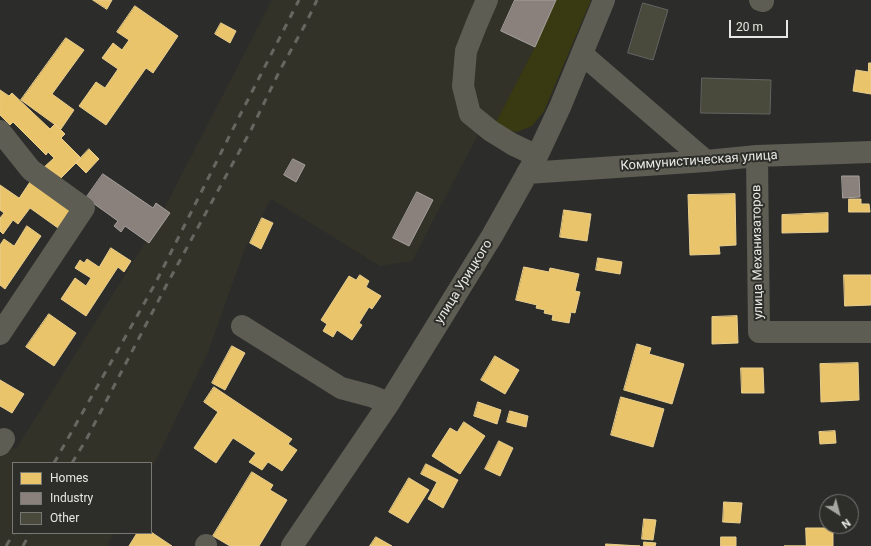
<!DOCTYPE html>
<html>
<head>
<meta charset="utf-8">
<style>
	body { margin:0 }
	#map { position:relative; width:871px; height:546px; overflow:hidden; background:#2c2c2a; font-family:Roboto,sans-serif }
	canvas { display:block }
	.legend { position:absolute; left:12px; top:462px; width:140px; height:72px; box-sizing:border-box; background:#2d2d29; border:1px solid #777774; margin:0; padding:5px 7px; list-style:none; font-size:12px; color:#e7e7e4 }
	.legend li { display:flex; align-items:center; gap:8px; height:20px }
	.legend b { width:20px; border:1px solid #777774 }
	.north { position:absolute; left:819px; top:494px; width:40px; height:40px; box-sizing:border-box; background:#2d2d29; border:1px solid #777774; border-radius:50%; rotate:144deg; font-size:11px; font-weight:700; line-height:16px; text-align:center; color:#e7e7e4 }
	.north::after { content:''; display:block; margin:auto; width:14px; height:18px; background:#a6a6a3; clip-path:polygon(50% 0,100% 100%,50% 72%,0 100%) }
	.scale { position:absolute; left:729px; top:20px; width:59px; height:18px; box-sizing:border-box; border:2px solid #e7e7e4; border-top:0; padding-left:5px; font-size:12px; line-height:14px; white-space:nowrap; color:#e7e7e4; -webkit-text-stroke:3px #2d2d29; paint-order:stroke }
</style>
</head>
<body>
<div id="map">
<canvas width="871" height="546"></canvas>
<ul class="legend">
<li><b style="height:11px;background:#e9c46a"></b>Homes</li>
<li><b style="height:11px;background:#8a817c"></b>Industry</li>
<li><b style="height:11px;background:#49493c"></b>Other</li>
</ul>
<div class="north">N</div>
<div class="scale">20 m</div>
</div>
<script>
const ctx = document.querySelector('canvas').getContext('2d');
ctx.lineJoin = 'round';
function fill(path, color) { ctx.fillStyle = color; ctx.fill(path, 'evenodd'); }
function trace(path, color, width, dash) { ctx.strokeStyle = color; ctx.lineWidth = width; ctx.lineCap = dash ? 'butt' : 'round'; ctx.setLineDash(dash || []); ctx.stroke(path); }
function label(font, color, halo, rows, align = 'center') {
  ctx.font = font + ' Roboto,sans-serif'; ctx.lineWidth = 4; ctx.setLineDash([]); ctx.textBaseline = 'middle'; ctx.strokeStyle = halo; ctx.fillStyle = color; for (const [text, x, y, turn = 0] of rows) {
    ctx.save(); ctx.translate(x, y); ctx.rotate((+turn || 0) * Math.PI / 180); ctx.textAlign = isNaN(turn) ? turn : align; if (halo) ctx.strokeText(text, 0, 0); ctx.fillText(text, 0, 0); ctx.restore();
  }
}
const built = new Path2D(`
	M272,0H556L535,47L495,124L478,135L412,261L380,266L271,199L245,248L209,350L159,454L151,469V463H13V533H114L107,546H0V441L16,449L153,230Z`);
const green = new Path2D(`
	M556,0H591L544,111L532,126L517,132L504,129L495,124L535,47Z`);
const homes = new Path2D(`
	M93,0H112L107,9Z
	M135,6L178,36L153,73L146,68L106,125L79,106L96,82L105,88L118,69L102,58L113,43L122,50L129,40L117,32Z
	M221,23L236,31L230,43L215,34Z
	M66,38L84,50L52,94L74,110L61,129L21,100Z
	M869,63H871V94L853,91L856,70L868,72Z
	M0,90L9,96L12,93L50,129L55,124L65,134L61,138L81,158L56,183L42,169L54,158L48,152L46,155L13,122L10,125L0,115Z
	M89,149L99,159L86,173L76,163Z
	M33,178L73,206L58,228L30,208L18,224L13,220L3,234L0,231V218L4,213L0,210V185L19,198Z
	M735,194L736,245L719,246L720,254L690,255L688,195Z
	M849,199H861V204H869L870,212H849Z
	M564,210L591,214L587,241L560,237Z
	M828,213V232L782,233V215Z
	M262,218L273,223L261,249L250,243Z
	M27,226L41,236L5,289L0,285V245L4,239L14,246Z
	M111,248L131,261L124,272L118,267L86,316L61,299L75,278L86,286L91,278L75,268L80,260L84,263L87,259L99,267Z
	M598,258L622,262L620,274L596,270Z
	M524,267L549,272L550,268L579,274L575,291L580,292L575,313L571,312L569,323L552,320L553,315L544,313L545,310L536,308L537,305L516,300Z
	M360,275L369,281L366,287L381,296L372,309L369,307L359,323L362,325L352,340L337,330L333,337L323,331L327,324L321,320L349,276L356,280Z
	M844,275H871V305L845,306Z
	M49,314L76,333L54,366L26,347Z
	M737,316L738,343L712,344V317Z
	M637,344L651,348L649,354L684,364L672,404L624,390Z
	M232,346L245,353L225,390L212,383Z
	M495,356L519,370L505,394L481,380Z
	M858,363L859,400L821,402L820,364Z
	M741,368H763L764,393H742Z
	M0,380L24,394L12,413L0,406Z
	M214,387L292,439L288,444L297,450L282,471L268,462L262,470L249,462L256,453L233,438L216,463L194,448L218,412L204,402Z
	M621,397L664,409L653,447L611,435Z
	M478,402L501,410L497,424L474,416Z
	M510,411L528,416L526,427L507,422Z
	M464,422L485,436L460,474L432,456L450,428L457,432Z
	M835,431L836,443L820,444L819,432Z
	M499,441L513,448L500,476L485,469Z
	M426,464L458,480L443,508L428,499L437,482L421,474Z
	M252,472L273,485L270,490L287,500L259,546H230L213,536Z
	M409,478L429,490L408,523L389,512Z
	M724,502L742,503L740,523L723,522Z
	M644,519L656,520L653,540L642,539Z
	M806,528H833V546H784H806Z
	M151,532L172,546H129L137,533H151Z
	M376,537L392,546H370Z
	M721,537H736V546H721Z
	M644,542L656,543L655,546H644Z
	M606,544L640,546H606Z`);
const industry = new Path2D(`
	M515,0H556L535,47L501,31Z
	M293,159L305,165L296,182L284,175Z
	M103,174L153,208L156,203L170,213L149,243L125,226L121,232L114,226L118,221L86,198Z
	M842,176H859L860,197L843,198Z
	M417,192L433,200L409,246L393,238Z`);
const building = new Path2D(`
	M643,3L668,10L653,60L628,53Z
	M702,78L771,80L770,114L701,113Z`);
const minor = new Path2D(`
	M487,0L477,23L466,51L463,86L470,114L491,131L512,144L537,156
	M760,0L763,1
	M582,54L706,161
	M0,131L31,170L84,208L0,334
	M757,156L759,332H871
	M527,173L706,161L757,156L871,152
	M242,326L341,388L371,396L389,403
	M0,445L4,439
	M206,546V545
	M292,546L389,403L492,236L537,156L560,107L604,0`);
const rail = new Path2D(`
	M54,463L136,318L156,282L238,119L299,0
	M72,463L86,440L166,286L251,130L280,70L306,23L317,0
	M6,546L14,533
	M23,546L30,533`);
const streetNames = [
	["Коммунистическая улица",699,161,-4],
	["улица Механизаторов",758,252,-91],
	["улица Урицкого",464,282,-58]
];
fill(built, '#323229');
fill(green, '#393a11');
fill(homes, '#e9c46a');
trace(homes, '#e8ce8f', 1);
fill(industry, '#8a817c');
trace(industry, '#a6a09b', 1);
fill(building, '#49493c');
trace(building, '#646463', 1);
trace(minor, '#5d5d54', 22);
trace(rail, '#666760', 3, [7, 7]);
label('13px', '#e7e7e4', '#2d2d29', streetNames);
</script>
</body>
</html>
